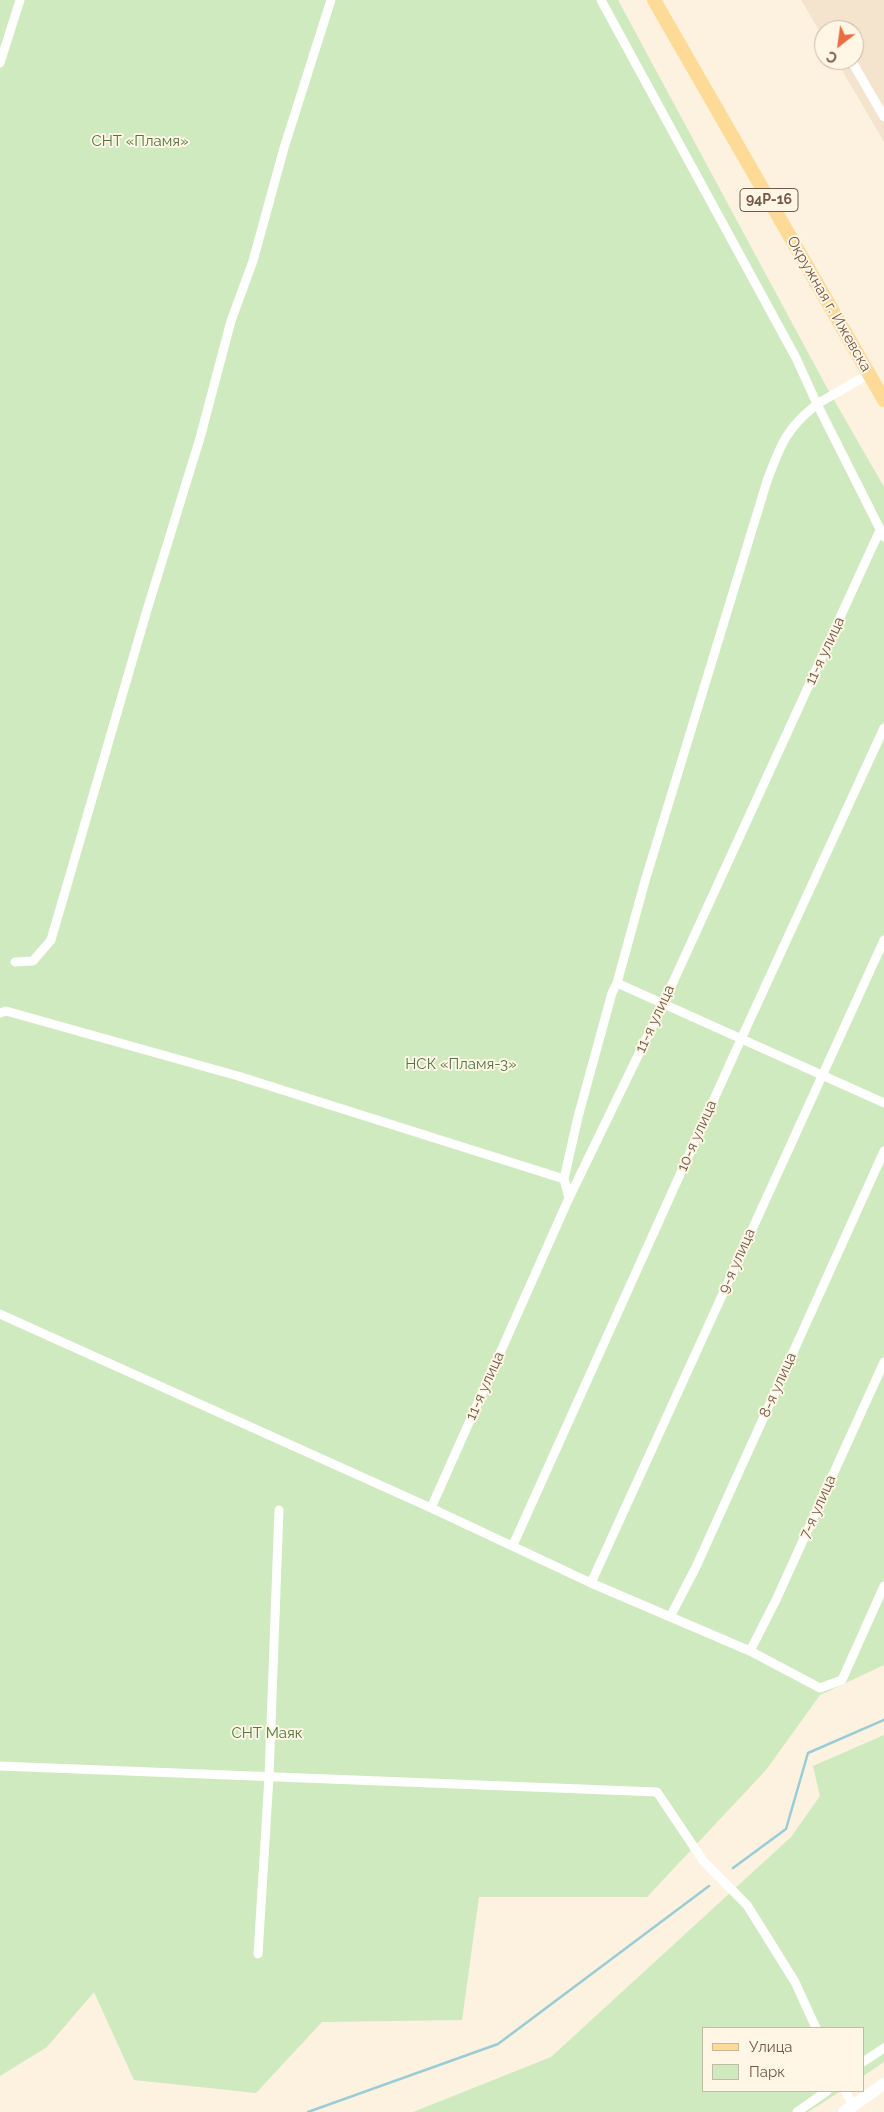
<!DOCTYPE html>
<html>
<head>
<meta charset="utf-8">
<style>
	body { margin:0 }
	#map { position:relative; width:884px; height:2112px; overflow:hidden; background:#fcf2df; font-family:Raleway,sans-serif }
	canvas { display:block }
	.legend { position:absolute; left:702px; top:2027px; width:162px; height:65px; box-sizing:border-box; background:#fff6e6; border:1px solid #c7b7a6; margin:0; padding:6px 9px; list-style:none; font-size:15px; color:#735847 }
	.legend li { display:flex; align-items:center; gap:10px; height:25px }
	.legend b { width:25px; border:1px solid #c7b7a6 }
	.north { position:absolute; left:814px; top:20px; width:50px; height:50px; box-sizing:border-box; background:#fff6e6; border:1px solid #c7b7a6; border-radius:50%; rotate:210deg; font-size:14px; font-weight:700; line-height:20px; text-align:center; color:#735847 }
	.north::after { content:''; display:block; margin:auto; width:18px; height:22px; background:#ea6d41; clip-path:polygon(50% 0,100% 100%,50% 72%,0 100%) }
</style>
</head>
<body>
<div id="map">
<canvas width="884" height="2112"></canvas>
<ul class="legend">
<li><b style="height:6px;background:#fdda96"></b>Улица</li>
<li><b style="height:14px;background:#ceeabe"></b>Парк</li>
</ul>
<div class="north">С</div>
</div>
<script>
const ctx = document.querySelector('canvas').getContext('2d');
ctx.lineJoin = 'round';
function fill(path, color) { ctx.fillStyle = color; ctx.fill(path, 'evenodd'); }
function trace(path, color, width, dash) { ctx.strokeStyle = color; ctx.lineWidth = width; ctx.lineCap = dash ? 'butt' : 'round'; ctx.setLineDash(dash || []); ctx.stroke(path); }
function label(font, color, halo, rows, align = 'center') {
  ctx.font = font + ' Raleway,sans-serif'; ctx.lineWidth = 4; ctx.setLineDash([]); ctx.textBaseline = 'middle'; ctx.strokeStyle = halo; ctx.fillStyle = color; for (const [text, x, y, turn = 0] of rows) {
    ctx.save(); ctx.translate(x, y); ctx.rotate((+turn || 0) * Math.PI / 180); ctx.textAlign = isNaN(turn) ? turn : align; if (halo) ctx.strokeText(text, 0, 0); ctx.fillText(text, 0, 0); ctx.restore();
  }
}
const residential = new Path2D(`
	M801,0H884V142L836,60H854V30H824V39Z`);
const green = new Path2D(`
	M0,0H618L826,386L884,487V1665L820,1695L766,1770L647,1897H479L462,2020L322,2022L256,2093L134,2080L94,1992L47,2047L0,2076Z
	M884,1735V2062L863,2076V2028H703V2091H841L808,2112H413L551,2057L791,1837L820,1796L813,1766Z`);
const stream = new Path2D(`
	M733,1868L786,1829L808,1753L884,1720
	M308,2112L498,2044L709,1886`);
const street = new Path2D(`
	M601,0L796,358L817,404L869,374
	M851,60L884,117
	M0,63L20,0
	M15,962L33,961L51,940L147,610L200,438L231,321L253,261L284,148L331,0
	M617,983L645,881L767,481C781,444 785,430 817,404L884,537
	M0,1013L6,1011L238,1076L564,1179
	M569,1198L564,1179L578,1117L612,993L617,983L884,1103
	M0,1314L431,1508L591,1583L750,1651L820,1688L842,1680L884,1586
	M431,1508L569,1198L663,1004L880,530
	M513,1545L742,1037L884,728
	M591,1583L884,940
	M670,1617L696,1567L884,1151
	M750,1651L776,1600L884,1362
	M0,1766L657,1792L704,1862L747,1905L795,1982L816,2028
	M258,1954L269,1777L279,1510
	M863,2062L884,2048
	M845,2091L854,2106
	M797,2112L827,2091`);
const secondary = new Path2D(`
	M844,2112L884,2084`);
const primary = new Path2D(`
	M654,0L884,400`);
const shields = [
	[769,200,58]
];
const shieldNames = [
	["94Р-16",769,200]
];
const parkNames = [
	["СНТ «Пламя»",140,141],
	["НСК «Пламя-3»",461,1064],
	["СНТ Маяк",267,1733]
];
const streetNames = [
	["Окружная г. Ижевска",829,304,60],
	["11-я улица",825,651,-65],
	["11-я улица",655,1019,-65],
	["10-я улица",697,1136,-66],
	["9-я улица",737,1261,-66],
	["8-я улица",778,1385,-66],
	["11-я улица",485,1386,-66],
	["7-я улица",818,1507,-66]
];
fill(residential, '#f4e4ce');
fill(green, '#ceeabe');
trace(stream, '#9accd8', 2.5);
trace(street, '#fff', 9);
trace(secondary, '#fff', 12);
trace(primary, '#fdda96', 14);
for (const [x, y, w] of shields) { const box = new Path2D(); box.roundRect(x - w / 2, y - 11.5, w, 23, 4); ctx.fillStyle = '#fff6e6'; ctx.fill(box); trace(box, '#735847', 1); }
label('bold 14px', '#735847', null, shieldNames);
label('15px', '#4e793f', '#fff6e6', parkNames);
label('15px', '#735847', '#fff6e6', streetNames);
</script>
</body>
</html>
